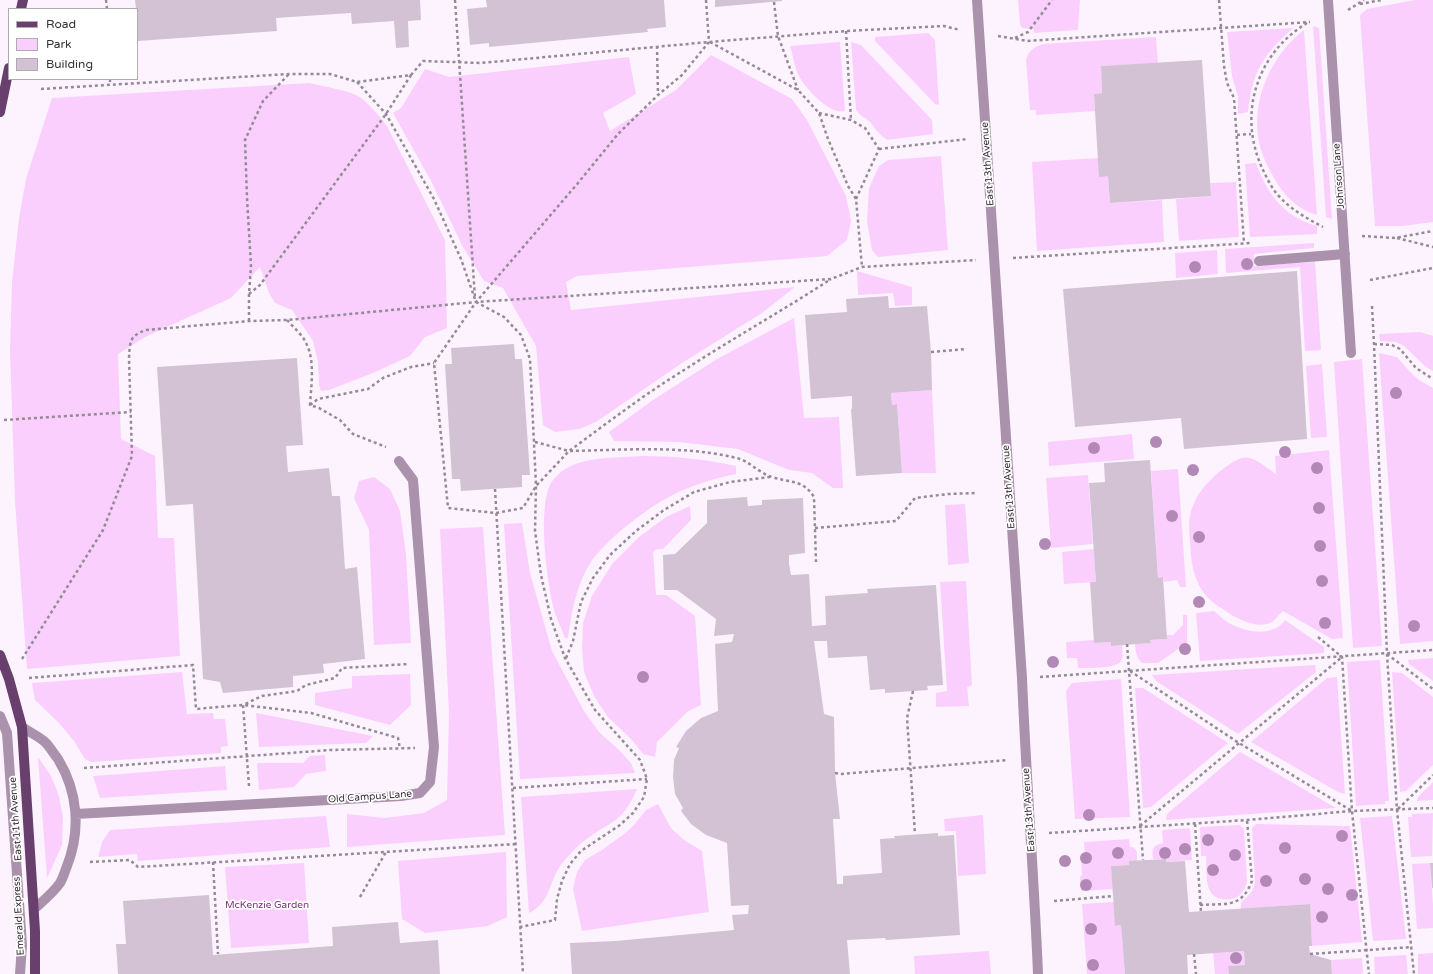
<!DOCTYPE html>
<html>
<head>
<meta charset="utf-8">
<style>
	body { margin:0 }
	#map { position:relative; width:1433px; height:974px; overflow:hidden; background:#fdf3fe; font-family:"Varela Round",sans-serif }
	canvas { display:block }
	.legend { position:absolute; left:8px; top:8px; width:130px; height:72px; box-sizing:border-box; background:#fff; border:1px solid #afacaf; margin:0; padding:5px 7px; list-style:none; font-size:12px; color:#362f36 }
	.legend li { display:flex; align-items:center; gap:8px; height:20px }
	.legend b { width:20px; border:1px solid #afacaf }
</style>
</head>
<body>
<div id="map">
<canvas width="1433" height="974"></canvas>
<ul class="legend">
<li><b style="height:5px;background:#683f6d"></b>Road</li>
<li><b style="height:11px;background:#facffe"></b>Park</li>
<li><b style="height:11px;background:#d2c2d3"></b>Building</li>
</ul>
</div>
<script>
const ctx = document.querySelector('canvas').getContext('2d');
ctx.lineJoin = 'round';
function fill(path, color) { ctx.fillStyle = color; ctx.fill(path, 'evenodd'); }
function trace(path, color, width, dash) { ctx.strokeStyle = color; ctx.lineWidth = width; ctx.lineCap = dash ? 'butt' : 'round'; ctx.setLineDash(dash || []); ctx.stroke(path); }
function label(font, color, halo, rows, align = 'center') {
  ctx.font = font + ' "Varela Round",sans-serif'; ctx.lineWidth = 3.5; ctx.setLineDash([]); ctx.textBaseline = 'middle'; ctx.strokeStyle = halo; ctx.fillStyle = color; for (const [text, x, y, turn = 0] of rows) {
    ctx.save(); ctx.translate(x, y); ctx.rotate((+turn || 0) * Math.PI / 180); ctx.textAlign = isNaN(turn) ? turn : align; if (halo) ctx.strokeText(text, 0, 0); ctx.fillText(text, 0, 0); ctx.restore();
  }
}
const green = new Path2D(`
	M1018,0H1080L1078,30L1034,33L1033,29L1022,28L1020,24Z
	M1415,0H1433V222L1403,226H1375L1360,15L1367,9Z
	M1313,26L1319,28L1332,219L1326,217Z
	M1293,28C1264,54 1252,71 1248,112L1238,114V97L1232,76L1227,32Z
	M1304,30L1317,215C1297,209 1284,196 1274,178C1269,169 1264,160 1261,150C1248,106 1269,57 1304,30Z
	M928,33L935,40L939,105L935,104L875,41V37Z
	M1156,37L1158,63L1101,66L1102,93L1094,94L1095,111L1036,115V110H1030L1026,60C1028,51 1034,47 1043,44Z
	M840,42L845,111C830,116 803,86 798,74C794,65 793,55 790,46Z
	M851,42L861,45L932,120L933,134L887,140C880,135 876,130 871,123C866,118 860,116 856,110Z
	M711,55L792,99L807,120L846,196L851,221L847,240L827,256L577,276L566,282L571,310L795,287L762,313L682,363L596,422L579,429L555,432L543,425L536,346L503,288L484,281L463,247L431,181L393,113L401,108L425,69L449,77L629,57L636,94L603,113L610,131L676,90Z
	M309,83C322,86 346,90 358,96C368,102 379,116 387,126L445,240L447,328L425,337L410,356L373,373L329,390L321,391L319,385L318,362L313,341L292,310L275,303L269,293L260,267L231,298L147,336L118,354L121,439L155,456L158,538H174L180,656L27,669L15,501L10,350L12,282L19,218L26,179L52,98Z
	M941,156L948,250L878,257L872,250L867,222L869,188L879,166L888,160Z
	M1098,158L1108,176L1110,203L1162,200L1164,242L1037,251L1032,162Z
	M1256,163C1267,194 1284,217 1317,226V234L1250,237L1245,164Z
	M1236,182L1239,237L1179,241L1176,199L1211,196L1210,183Z
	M1314,243V248L1254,254V266L1315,262L1321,350L1305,351L1300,267L1226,273L1225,249Z
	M1217,250L1218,274L1176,278L1175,253Z
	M857,271L912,287V305L895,306L893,293L858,295Z
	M794,318L804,418L839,417L843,488H833L812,473L789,470L738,449L679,442L614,441L609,432L653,400L717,359Z
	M1420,332L1433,336V371L1425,366L1404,346L1396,342L1380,341L1379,334Z
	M1379,353L1397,357L1411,373L1419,380L1433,388V641L1400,644Z
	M1362,359L1382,646L1353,648L1334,362Z
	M1322,364L1327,437L1311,438L1306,366Z
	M932,390L936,473H902L897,404L892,405L891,393Z
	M1132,434L1134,459L1049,466L1048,442Z
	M1329,450L1343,638L1332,639L1283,611C1278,615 1274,623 1267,624C1255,627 1240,620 1230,614C1223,609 1214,604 1208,598C1193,581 1191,562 1190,541C1189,530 1188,519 1192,508C1197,494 1207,482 1219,472C1247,450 1249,455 1276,474L1275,456Z
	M642,456C676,456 703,459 736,466V474C717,478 699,483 681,491C655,502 617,531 598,553C592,559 586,570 582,579C574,598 571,617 568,638H565C562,630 558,621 555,613C547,586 537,507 551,483C554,478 562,470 567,468C589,456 618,458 642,456Z
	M1178,469L1186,587H1180L1177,580L1164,582L1163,577L1158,578L1151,471Z
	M1088,475L1093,544L1051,548L1046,478Z
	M374,477L390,489L400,511L406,554L411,643L374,645L369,530L354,498L359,481Z
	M965,504L969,563L948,565L945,505Z
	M690,506L691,520L663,549H657L653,552L656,595H666L695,616L701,705L687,712L657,742L655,757L643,754L632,740L608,717L594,696L584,672L582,648L583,623L592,596L612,564L639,537L666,517Z
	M522,523L530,573L552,651L584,711L599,732L618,749L631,763L635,773L520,779L504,524Z
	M483,527L505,835L347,847V814L385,818L424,813L447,800L449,713L440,529Z
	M1094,549L1096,582L1064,584L1062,552Z
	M966,581L972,685L967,687L969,706L936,707V693L947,691L940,582Z
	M1214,611C1221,617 1227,623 1235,626C1251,633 1274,636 1285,620L1324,647V653L1200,661L1196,613Z
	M1183,615H1187V643L1158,663H1142C1136,658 1136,652 1135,644L1151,643L1150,640L1167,639V635H1173L1183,625Z
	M1094,640V643L1111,642V646L1122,645C1122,650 1124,656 1121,661C1116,669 1088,668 1078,668L1077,658H1067L1066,642Z
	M1433,658V681L1409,664L1408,660Z
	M1380,660L1389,801H1385V804L1356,806L1347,662Z
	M1315,665L1316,672L1238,734L1156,681L1152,675Z
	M182,672L187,714L213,713L214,719H225L228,746L221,747V753L91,762L85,759L74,741L59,723L35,700L32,683Z
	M1392,672L1402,673L1433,697V765L1406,791L1400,792Z
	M410,674L411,705L390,725L315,705V693L352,688V676Z
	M1337,677L1345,794L1338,792L1251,742L1327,678Z
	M1121,679L1130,817L1075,819L1066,691L1072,683Z
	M1135,688H1143L1228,743L1151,807L1143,808Z
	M256,713L373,736L366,743L259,747Z
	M1240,752L1336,808L1166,820L1167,814Z
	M325,755L326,771L306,774L294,787L259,790L257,763H303L310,756Z
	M38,757L51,776L59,796L63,818L62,845L47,878Z
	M225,766L227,790L100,798L93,776Z
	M1433,782V800L1417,801L1418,797Z
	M637,789C633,799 627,810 619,817C611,825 599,829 591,836C580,843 572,852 564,861C548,879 553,901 529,913L521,797Z
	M658,804L671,828L684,840L702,851L709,912L582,931L573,889L577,872L585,860L602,850L624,834L633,826L646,810Z
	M1433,813L1432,856L1411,857L1408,817H1412V814Z
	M983,815L986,874L958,876L956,831H945L944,819Z
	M326,816L330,847L138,861L137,854L98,857L102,842L110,830Z
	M1392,816L1406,939L1373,941L1360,818Z
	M1256,824L1350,826L1362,942L1312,946L1309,904L1241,909V902C1249,896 1254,891 1255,881L1252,828Z
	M1240,825L1244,829L1247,881C1246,886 1244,891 1240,895C1232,902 1215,901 1210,891C1205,882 1207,867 1206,856H1201L1200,827Z
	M1190,828L1192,860L1166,862V859H1153C1152,850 1152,845 1163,843L1162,830Z
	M1129,839L1130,847C1138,847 1137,854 1137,861H1129V865L1111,866L1113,889L1081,891L1080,876H1082L1081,854L1085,853L1084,842Z
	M506,852L507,917L488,926L425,933L402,919L398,861Z
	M304,863L309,943L231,948L225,867Z
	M1430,863L1433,905V928L1417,929L1412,864Z
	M1114,902L1116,926L1121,925L1125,974H1087L1082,904Z
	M989,951L991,974H915L914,956Z
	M1244,951L1245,965L1228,966L1229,974H1215L1213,953Z
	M1433,953V974H1418V954Z
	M1406,955L1408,974H1375L1374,957Z
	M1362,958L1363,974H1332L1331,960Z`);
const building = new Path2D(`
	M135,0H420L421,20L408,21L409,47L396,48L394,21L352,24L351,13L276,18L277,31L138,41L137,9H136Z
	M486,0H664L666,27L647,29L648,32L489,47V43L470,45L467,9L487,7Z
	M715,0H782V1L715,7Z
	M1202,60L1211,196L1110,203L1108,176L1099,177L1095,111L1094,94L1102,93L1101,66Z
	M1297,271L1307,439L1184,449L1181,418L1075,427L1063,289Z
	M888,296L889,308L927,306L931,352L932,390L891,393L892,405L897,404L902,473L856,476L851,409H852V396L811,399L805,315L847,312L846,299Z
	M514,344L515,359H522L530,475H522V487L461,491L460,479H452L445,364H452L451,348Z
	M297,358L303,445L286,446L288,472L329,468L332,496H340L345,569L357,567L365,659L323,664L324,673L293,676V687L223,693L220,682L203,679L193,504L166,506L157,367Z
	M1150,460L1158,578L1163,577L1167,639L1150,640L1151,643L1111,646V642L1094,643L1090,582H1096L1089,483L1105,482L1104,463Z
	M747,497L748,506L762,505V500L803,498L805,553L789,555V564L791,575L809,574L812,626L826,625L825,596L868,593L867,589L936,585L943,685L927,686L928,690L885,693V689L870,690L867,656L828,658L827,641H814L824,714L834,717L835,773L840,819H833L837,884H843V876L882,873L880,839L895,838L894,836L938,833V836L954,835L960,935L886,940L885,938L847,940L850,974H572L570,943L616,941L734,930L732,915L748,914L749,905L731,906L727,843L706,835L691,824L681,811L683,808L675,794L673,777L674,760L679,748L676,747L686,731L701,718L718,711L715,644L732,642L734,634L714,636L716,619L677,590H664L663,555L675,554L707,523V500Z
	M1166,859V862L1185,861L1189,912L1310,904L1312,946H1309L1310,954L1331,960L1332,974H1229L1228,966L1245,965L1244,951L1187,955L1188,974H1125L1121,925L1115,926L1111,866L1129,865V861Z
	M1430,863H1433V888H1432Z
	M209,895L213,955L333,946L332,927L398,922L400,943L438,940L440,974H118L116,944H126L123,901Z`);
const path = new Path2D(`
	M106,0L107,9
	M455,0L475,298
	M706,0L709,42L682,75L658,95L618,134L578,183L476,302L434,363L448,508L496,513L523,508L536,486L569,451C625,450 682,445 737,458C749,461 759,473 772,477C789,483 803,479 814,497L816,562
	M1219,0L1224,66L1227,83L1234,98L1244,243
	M774,2L778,36L798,90
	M1360,4L1382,0
	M1348,10L1364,0
	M1307,23C1256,54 1237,115 1263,170C1267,178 1271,187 1277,194C1290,209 1306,218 1323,227
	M846,31L851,120
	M998,36L1027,41L1310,22
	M1015,38L1028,32L1052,0
	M710,42L798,90L819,113L828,139L848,186L856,199L862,267
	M657,46L658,95
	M110,79V84
	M357,82L386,114L434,199L461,259L476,302L504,317L521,335L530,359L536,486L535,531L541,575L551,619L565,658L595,710L640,760L647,779L644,797L633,813L620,825L581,851L570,864L562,881L557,899L555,920L520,927
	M41,89L289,74H330L357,82L411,75L423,61L481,63L709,42L846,31L944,26L960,30
	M819,113L851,120L865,128L879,149
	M1237,135L1251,134
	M879,149L968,139
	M856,199L879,149
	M1362,236L1395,238L1433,231
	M1397,238L1433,247
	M1013,258L1251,243
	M1370,280L1433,268
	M249,294L260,285L386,114L411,75
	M1372,306L1374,344L1387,654L1397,810L1414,974
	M287,320C294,328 303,335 307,345C315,361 311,388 310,405L319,408L340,420L353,434L386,447
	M249,321V294L251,266L247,198L245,140L263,101L289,74
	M1374,344L1392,345L1400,349L1416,368L1433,379
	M931,352L967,349
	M310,405L318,399L368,389L383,378L411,367L434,363
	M4,420L131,412
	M535,442L569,451C606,424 642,396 681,372C730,340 782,311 831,279
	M495,489L523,974
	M815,528L896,521L915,498L948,494L977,493
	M1318,637L1342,657L1352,811L1369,974
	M1127,644L1143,860
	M1387,654L1433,689
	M566,658L573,641L581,602L593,578L610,555L636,531L664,510L694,492L730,482L770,477
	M22,659L103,530L132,456L129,358C130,342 129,336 146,330L249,321L287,320L476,302L831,279L862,267L976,260
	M1130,671L1239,743L1352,811
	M1040,677L1433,650
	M29,678L193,665L196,709L243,705L311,713L398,738L400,749
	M913,691L907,718L915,834
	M84,768L331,750L415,748
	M835,773L842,774L1007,760
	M249,786L243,705L262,696L297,691L306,685L335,678L342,668L409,664
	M513,788L647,779
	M1398,809L1433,775
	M1195,824L1201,912
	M1140,826L1342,657
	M1049,833L1247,820L1352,811L1433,808
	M90,862L130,860L138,867L516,844
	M213,862L218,954
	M360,897L386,852
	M1054,901L1113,896
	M1200,905C1226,903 1241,909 1252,881L1247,820
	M1194,954L1196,974
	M1310,954L1412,947`);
const minor = new Path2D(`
	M977,0L1022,678C1026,777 1034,875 1038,974
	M1328,0L1351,353
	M1259,261L1345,254
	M0,716L7,733L22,945L20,974
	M22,727C29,732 38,736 45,742C50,747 54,754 58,759C78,792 81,830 67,866C65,871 63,878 60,883C53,893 43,901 34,909
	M76,814L401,796L420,793L430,782L434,747L413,480L399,461`);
const major = new Path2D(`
	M21,9L23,0
	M0,112L9,68
	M0,655L9,679L22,727L35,931V974`);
const trees = [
	[1247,264],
	[1195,267],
	[1396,393],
	[1156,442],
	[1094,448],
	[1285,452],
	[1317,468],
	[1193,470],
	[1319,508],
	[1172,516],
	[1199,537],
	[1045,544],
	[1320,546],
	[1322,581],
	[1199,602],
	[1325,623],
	[1414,626],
	[1185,649],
	[1053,662],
	[643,677],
	[1089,815],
	[1342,836],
	[1208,840],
	[1285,848],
	[1185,849],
	[1118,853],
	[1165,853],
	[1235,855],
	[1086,858],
	[1065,861],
	[1213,870],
	[1305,879],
	[1266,881],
	[1086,885],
	[1328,889],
	[1352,895],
	[1322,917],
	[1091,929],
	[1236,958],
	[1093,965]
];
const streetNames = [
	["East 13th Avenue",988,164,-94],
	["Johnson Lane",1339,176,-94],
	["East 13th Avenue",1009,487,-94],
	["Old Campus Lane",370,797,-4],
	["East 13th Avenue",1029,810,-94],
	["East 11th Avenue",16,819,-94],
	["Emerald Express",19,916,-93]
];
const parkNames = [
	["McKenzie Garden",267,905]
];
fill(green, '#facffe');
fill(building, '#d2c2d3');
trace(path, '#938b94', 2.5, [3, 3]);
trace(minor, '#aa92ac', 10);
trace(major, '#683f6d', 10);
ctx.fillStyle = '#b289b6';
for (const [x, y] of trees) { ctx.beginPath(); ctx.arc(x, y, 6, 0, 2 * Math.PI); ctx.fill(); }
label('10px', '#362f36', '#fff', streetNames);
label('10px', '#74327b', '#fff', parkNames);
</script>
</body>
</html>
